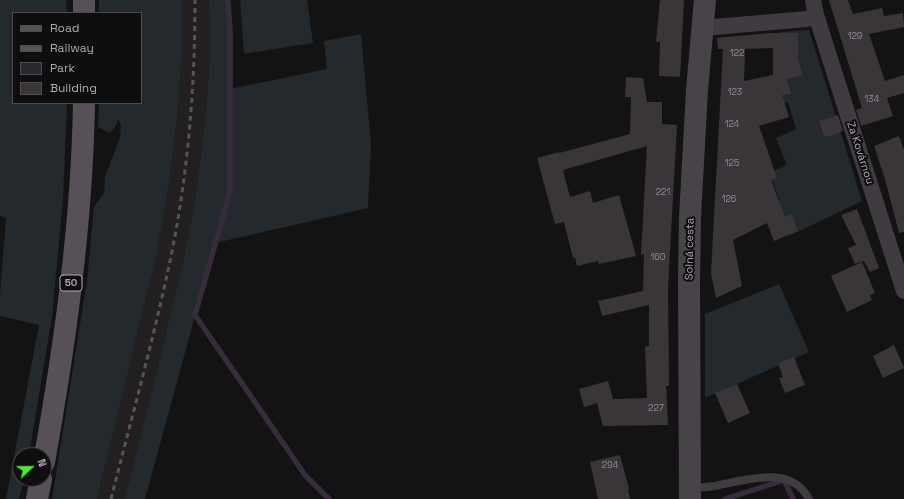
<!DOCTYPE html>
<html>
<head>
<meta charset="utf-8">
<style>
	body { margin:0 }
	#map { position:relative; width:904px; height:499px; overflow:hidden; background:#141314; font-family:"Space Grotesk",sans-serif }
	canvas { display:block }
	.legend { position:absolute; left:12px; top:12px; width:130px; height:92px; box-sizing:border-box; background:#0f0e0f; border:1px solid #504a51; margin:0; padding:5px 7px; list-style:none; font-size:12px; color:#b2a5b4 }
	.legend li { display:flex; align-items:center; gap:8px; height:20px }
	.legend b { width:20px; border:1px solid #504a51 }
	.north { position:absolute; left:12px; top:447px; width:40px; height:40px; box-sizing:border-box; background:#0f0e0f; border:1px solid #504a51; border-radius:50%; rotate:68deg; font-size:11px; font-weight:700; line-height:16px; text-align:center; color:#b2a5b4 }
	.north::after { content:''; display:block; margin:auto; width:14px; height:18px; background:#4eea35; clip-path:polygon(50% 0,100% 100%,50% 72%,0 100%) }
</style>
</head>
<body>
<div id="map">
<canvas width="904" height="499"></canvas>
<ul class="legend">
<li><b style="height:5px;background:#585058"></b>Road</li>
<li><b style="height:5px;background:#59525a"></b>Railway</li>
<li><b style="height:11px;background:#23292c"></b>Park</li>
<li><b style="height:11px;background:#393539"></b>Building</li>
</ul>
<div class="north">N</div>
</div>
<script>
const ctx = document.querySelector('canvas').getContext('2d');
ctx.lineJoin = 'round';
function fill(path, color) { ctx.fillStyle = color; ctx.fill(path, 'evenodd'); }
function trace(path, color, width, dash) { ctx.strokeStyle = color; ctx.lineWidth = width; ctx.lineCap = dash ? 'butt' : 'round'; ctx.setLineDash(dash || []); ctx.stroke(path); }
function label(font, color, halo, rows, align = 'center') {
  ctx.font = font + ' "Space Grotesk",sans-serif'; ctx.lineWidth = 4; ctx.setLineDash([]); ctx.textBaseline = 'middle'; ctx.strokeStyle = halo; ctx.fillStyle = color; for (const [text, x, y, turn = 0] of rows) {
    ctx.save(); ctx.translate(x, y); ctx.rotate((+turn || 0) * Math.PI / 180); ctx.textAlign = isNaN(turn) ? turn : align; if (halo) ctx.strokeText(text, 0, 0); ctx.fillText(text, 0, 0); ctx.restore();
  }
}
const built = new Path2D(`
	M182,0H209L210,54L205,123L196,194L183,263L125,499H97L156,258L168,189L177,120L182,53Z`);
const green = new Path2D(`
	M0,0H66L67,13H13V103H67L63,199L52,317L29,455H20V479H24L19,499H6L39,325L0,316V294L6,218L0,216Z
	M99,0H182V53L177,120L168,189L156,258L97,499H52L87,281L94,207L104,193L105,177L120,138L121,125L118,119L117,124L110,133L98,127L99,103H141V13H99Z
	M209,0H228L230,30V89L327,69L324,41L361,34L371,144L368,208L215,243L145,499H125L183,263L196,194L205,123L210,54Z
	M240,0H307L313,43L244,54Z
	M809,30L862,201L789,236L773,205L780,201L769,173L787,165L776,138L796,129L788,102L772,106L767,76L785,72L782,46L780,32Z
	M779,284L809,352L705,398V314Z`);
const stream = new Path2D(`
	M228,0L230,30V192L195,315L305,475L329,499
	M725,499L784,480L793,499`);
const building = new Path2D(`
	M660,0H684L680,77L659,76L660,42H656Z
	M829,0H848L853,14L882,8L884,16L903,13L904,27L869,34L885,81L904,75V93L887,98L893,116L861,126L856,110L862,108Z
	M770,33H798V59L803,75L787,79L791,94L782,95L789,117L759,126L777,178L771,180L785,217L792,214L798,231L774,241L767,223L733,240L742,286L716,298L711,273L723,49H718L717,38ZM773,48V75L744,81L745,49Z
	M626,77L643,78L647,102H662V124L677,125L668,288L669,386H666L668,425L603,426L597,403L584,407L579,389L608,381L613,399L647,398L645,347L649,346V305L602,316L598,301L643,291L644,254L641,255L647,146L563,170L570,197L590,191L593,203L619,195L636,256L599,264L598,261L577,266L575,257L573,258L564,222L555,224L537,158L559,152V153L630,134L631,97H625Z
	M838,115L843,131L830,136H824L819,121Z
	M899,136L904,150V232L899,233L885,179L874,146Z
	M857,209L879,268L870,272L864,261L855,264L848,248L856,245L841,215Z
	M862,262L875,293L870,295L872,300L847,312L831,276Z
	M894,345L904,368L883,378L873,356Z
	M794,357L805,385L785,393L779,378L783,377L778,363Z
	M737,384L750,413L728,423L715,393Z
	M620,455L629,489L628,490L630,499H598L590,462Z`);
const lane = new Path2D(`
	M690,488C699,488 707,487 715,486C745,480 791,464 809,499`);
const street = new Path2D(`
	M813,0L816,15L904,291
	M703,26L714,27L807,19L816,15`);
const secondary = new Path2D(`
	M690,499L689,281L690,217L697,90L705,0`);
const primary = new Path2D(`
	M84,0V13
	M44,462C65,344 82,223 84,103
	M37,499L41,479`);
const rail = new Path2D(`
	M111,499C131,420 153,341 170,261C188,175 195,88 195,0`);
const numberNames = [
	["129",855,37],
	["122",737,54],
	["123",735,93],
	["134",872,100],
	["124",732,125],
	["125",732,164],
	["221",663,193],
	["126",729,200],
	["160",658,258],
	["227",656,409],
	["294",610,466]
];
const shields = [
	[71,283,22]
];
const shieldNames = [
	["50",71,283]
];
const streetNames = [
	["Za Kovárnou",860,153,72],
	["Solná cesta",690,249,-89]
];
fill(built, '#211f20');
fill(green, '#23292c');
trace(stream, '#362c3c', 5.5);
fill(building, '#393539');
trace(lane, '#403b40', 8);
trace(street, '#403b40', 16);
trace(secondary, '#484249', 22);
trace(primary, '#585058', 22);
trace(rail, '#59525a', 3, [5, 4]);
label('9px', '#948995', null, numberNames);
for (const [x, y, w] of shields) { const box = new Path2D(); box.roundRect(x - w / 2, y - 8, w, 16, 3); ctx.fillStyle = '#0f0e0f'; ctx.fill(box); trace(box, '#b2a5b4', 1); }
label('bold 10px', '#b2a5b4', null, shieldNames);
label('11px', '#b2a5b4', '#0f0e0f', streetNames);
</script>
</body>
</html>
